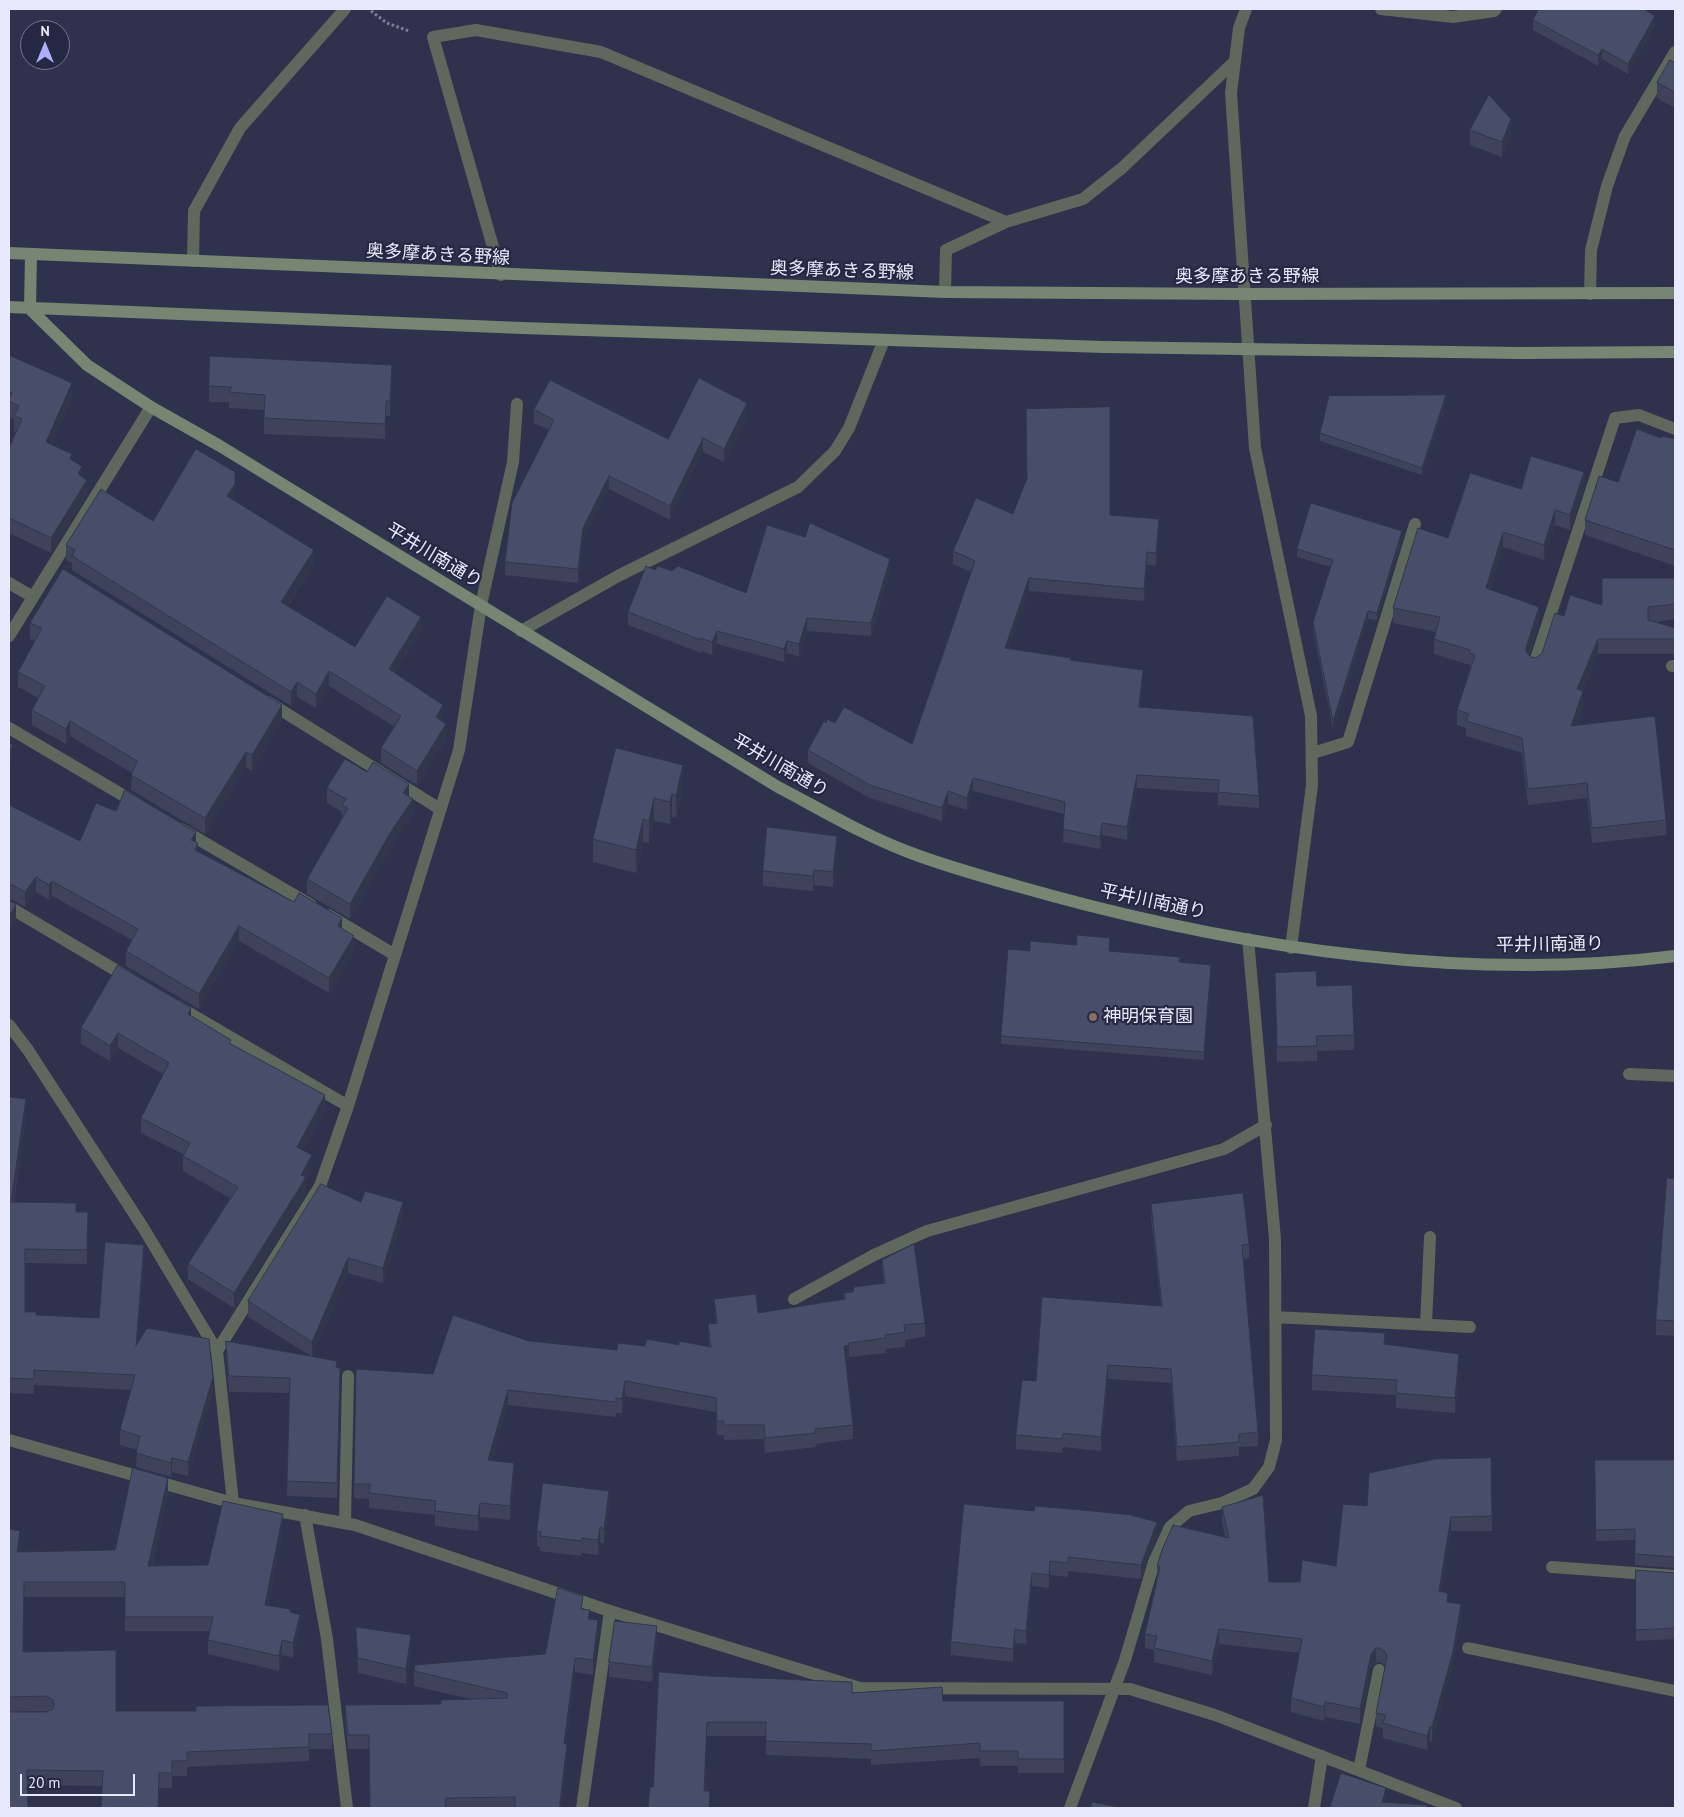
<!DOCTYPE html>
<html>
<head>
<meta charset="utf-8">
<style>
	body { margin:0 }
	#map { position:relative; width:1684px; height:1817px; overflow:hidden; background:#2e324d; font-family:"PT Sans",sans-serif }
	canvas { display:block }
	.frame { position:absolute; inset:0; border:10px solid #e7eafc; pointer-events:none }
	.north { position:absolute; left:20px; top:20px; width:50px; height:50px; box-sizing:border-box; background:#252842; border:1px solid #73768c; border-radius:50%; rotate:0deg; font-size:14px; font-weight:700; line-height:20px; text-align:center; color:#e7eafc }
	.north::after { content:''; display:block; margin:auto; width:18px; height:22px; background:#b0aefa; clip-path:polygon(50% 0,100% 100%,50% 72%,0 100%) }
	.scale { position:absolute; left:20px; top:1774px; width:115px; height:22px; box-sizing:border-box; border:2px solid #e7eafc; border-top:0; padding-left:6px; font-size:15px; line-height:18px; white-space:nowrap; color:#e7eafc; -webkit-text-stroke:4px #252842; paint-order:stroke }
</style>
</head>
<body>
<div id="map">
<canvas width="1684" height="1817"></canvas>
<div class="frame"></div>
<div class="north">N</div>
<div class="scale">20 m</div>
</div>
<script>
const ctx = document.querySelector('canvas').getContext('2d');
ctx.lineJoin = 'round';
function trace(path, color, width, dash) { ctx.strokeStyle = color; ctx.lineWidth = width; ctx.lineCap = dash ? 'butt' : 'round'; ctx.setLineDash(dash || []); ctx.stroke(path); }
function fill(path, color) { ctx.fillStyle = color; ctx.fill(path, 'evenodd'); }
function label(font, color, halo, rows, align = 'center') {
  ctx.font = font + ' "PT Sans","Noto Sans JP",sans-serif'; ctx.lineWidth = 4.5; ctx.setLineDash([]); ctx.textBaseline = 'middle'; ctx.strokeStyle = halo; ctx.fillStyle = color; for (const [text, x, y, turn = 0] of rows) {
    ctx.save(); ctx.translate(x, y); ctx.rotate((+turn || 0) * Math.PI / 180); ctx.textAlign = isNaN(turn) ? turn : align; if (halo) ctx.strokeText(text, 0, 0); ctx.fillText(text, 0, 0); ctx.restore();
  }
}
const path = new Path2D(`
	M371,11L387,23L409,31`);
const lane = new Path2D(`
	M193,261L194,211L240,128L345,9
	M501,275L433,37L476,30L601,52L1006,222
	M945,292L946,250L1006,222L1083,199L1122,168L1233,63
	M1590,294L1591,250L1607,186L1625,136L1675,52
	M9,583L33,597
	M481,605L513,462L517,404
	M521,631L618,576L798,487L835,451L849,428L884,340
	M268,702L440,809
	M9,728L136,803
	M181,829L311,905
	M328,915L395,955
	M9,1025L28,1050L144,1229L217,1351
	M1629,1074L1675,1076
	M794,1299L874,1255L927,1231L1224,1149L1266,1125
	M1426,1324L1430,1237
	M345,1522L348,1376
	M1552,1567L1675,1576
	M1468,1648L1675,1691
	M1359,1770L1379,1670
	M582,1808L610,1611
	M1314,1808L1322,1756`);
const street = new Path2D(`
	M1246,9L1239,28L1231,93L1255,448L1311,716L1312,785L1291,948
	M1381,9L1453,17L1494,11L1496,9
	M9,636L151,407
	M1534,665L1615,418L1639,415L1675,429
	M1672,666H1675
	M1313,753L1348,742L1415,524
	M9,907L129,978
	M177,1006L348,1106
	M1275,1317L1470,1327
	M9,1440L233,1503L355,1525L610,1611L860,1688L1130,1689L1215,1715L1456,1808
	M233,1503L217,1351L320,1186L348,1106L459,750L481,605
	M305,1515L327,1639L347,1808
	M1070,1808L1125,1660L1154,1562L1170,1527L1189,1511L1222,1503L1253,1489L1269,1467L1276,1440L1275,1239L1248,939`);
const secondary = new Path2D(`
	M9,253L945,292L1244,294L1675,293
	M31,254L30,309L87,365L151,407L220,446L778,787C822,810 865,836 911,853C956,870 1003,882 1049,895C1247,949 1471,982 1675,956
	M9,307L522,328L1104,347L1520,353L1675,352`);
const wall = new Path2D(`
	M1533,20L1655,26L1628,74L1602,59L1598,66L1533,30Z
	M1675,63V108L1657,98V83Z
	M1470,130L1511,134L1502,157L1470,145Z
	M9,360L72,398L52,444L72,461L82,477L87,495L51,553L9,533V448L16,432L14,431V419L9,417Z
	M392,380L390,416H386L385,439L264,434V410L229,408V402H209V386Z
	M1446,403L1422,475L1320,441V433Z
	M534,409L668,439L747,416L724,462L703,452L670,520L609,489L583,541L578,583L505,575V562L549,430L534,423Z
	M1661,438L1675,439V566L1585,535V520L1618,482Z
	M1584,487L1570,530L1555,525L1544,560L1503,547L1490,589L1539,622L1529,655L1531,657L1536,658L1542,653L1564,616L1602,605L1675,578V619L1654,622L1675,628V654H1598L1583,691V707L1577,725L1666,820V835L1592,843L1587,798L1528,805L1522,753L1466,736V728L1457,725V710L1470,668V665L1434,654V639L1436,632L1393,623V608L1448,538L1521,489Z
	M235,499L234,500L314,565L288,606L355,647L421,632L395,673L443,720L442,721L446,739L417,785L381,763V748L395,727L329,686L316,708L297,697L291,706L72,570V563L66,560V545L153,521Z
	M1013,514L1110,515L1159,532L1156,566L1147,565L1144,601L1029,591L1009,648L1071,660L1143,683L1140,708L1259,796V808L1218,805V793L1137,788L1127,840L1102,835L1100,849L1063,842L1064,814L973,791L967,810L948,804L942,821L870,798L808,763V750L826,723H835L912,744L971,572L953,564V551Z
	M1402,539L1377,620L1368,619L1333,729L1313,630V622L1331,567L1297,557V549Z
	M672,571L746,593L890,572L871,636L807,631L799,657L787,653L784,662L717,644L712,655L701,651V653L628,625V612Z
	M30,623L282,720L252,771L246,767L205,834L131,790L132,773L70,736L66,744L32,725V710L38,698L18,687V672L35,641L30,639Z
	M616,748L683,787L676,818L672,817L670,824L654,821L649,843L643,842L636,873L593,862V839Z
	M327,788L409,797L413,814L390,849L350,919L307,894V879L342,818V812L327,803Z
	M9,805L80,841L196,842L198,852L342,929L354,951L329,993L239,941L199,1009L126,966V951L132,940L52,896L49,900L36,892L25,907L13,900H9Z
	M837,851L833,887L814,885L813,891L763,886V871Z
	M1076,945L1110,946V951L1180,962L1211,973L1204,1060L1001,1044V1036L1030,951Z
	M1275,973L1317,986L1354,1035V1050L1317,1051V1061L1277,1062Z
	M191,1016L325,1110L303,1150L312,1170L306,1180V1193L234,1308L188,1279V1264L230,1198L183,1171V1154L141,1133V1118L163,1074L118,1048L110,1061L81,1044V1028Z
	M9,1097L26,1114L14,1202L76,1212H88L87,1264L25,1263V1312L36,1315L99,1318L144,1260L137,1344L213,1391L188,1476L172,1472L171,1477L136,1467L137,1450L120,1445V1430L131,1390L34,1385V1394L9,1393Z
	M1675,1179V1336L1656,1335V1320Z
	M361,1202L403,1217L383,1283L348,1273L312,1357L337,1367L340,1383L337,1498L287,1496L289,1393L229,1392L226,1356V1341L311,1356L248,1317V1301Z
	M1151,1204L1249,1244V1258L1243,1259L1258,1432V1446L1239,1447V1456L1177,1461L1171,1383L1108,1379L1101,1451L1063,1447L1062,1453L1016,1449V1435L1036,1381L1161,1306L1151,1218Z
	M882,1260L925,1323V1337L905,1340V1347L886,1349V1353L849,1357V1360H846L853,1425V1439L816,1444V1447L765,1453L764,1439L724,1440V1435H717L716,1412L625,1396L622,1413H616V1417L508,1405L492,1460L514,1478L510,1520L480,1517L478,1531L435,1526V1515L369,1508V1499L354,1498V1484L433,1374L529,1341L617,1350L645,1346L679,1345L709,1346L708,1324L716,1323L714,1299L758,1313L844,1299V1293L853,1292L883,1283Z
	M1385,1344L1459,1369L1455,1413L1396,1408V1395L1312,1390V1375Z
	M1491,1458L1492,1531H1451L1441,1592L1448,1602L1461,1619L1453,1666L1432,1742L1430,1741L1427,1750L1383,1738V1728L1376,1727V1713L1385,1666L1381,1662L1376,1663L1371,1668L1360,1724L1325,1717L1324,1721L1291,1712V1698L1299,1653L1219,1644L1212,1675L1154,1662V1650L1145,1648V1634L1157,1579V1566L1225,1537L1222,1522V1507L1269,1582H1300L1336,1566L1367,1506Z
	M1595,1460H1675V1568L1635,1565V1540L1596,1541Z
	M168,1493L152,1566L208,1565L283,1529L268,1605L290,1612L300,1629L293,1658L282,1655L279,1671L208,1654V1640L210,1631H125V1597H24L23,1652L116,1711L332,1734V1749H309V1761L187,1767V1776H172V1788H159L158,1808H101L102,1786L28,1785L9,1808L46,1712H48L46,1711L9,1712V1529L20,1546L19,1552L115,1550Z
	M609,1506L604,1544L600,1542L598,1555L582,1553L581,1556L540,1551V1547L537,1546V1531Z
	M1034,1511L1157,1535L1141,1579L1068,1571V1577L1050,1575L1049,1588L1032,1586L1026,1644L1015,1643L1013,1662L951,1655V1642Z
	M1636,1570L1675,1573V1639L1636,1641Z
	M583,1609L590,1619L598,1635L593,1675L575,1672L566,1744L567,1759L561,1808H370L369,1749H348L345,1720V1705L441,1704L470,1699L414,1686V1671L545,1654Z
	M356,1627L411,1651L406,1684L358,1673Z
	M657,1642L652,1682L609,1677V1662Z
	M659,1672L852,1693L943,1701H1064V1773H1018V1766H980V1758L871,1765V1759L766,1755V1736H707L705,1791L653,1787Z`);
const shadedWall = new Path2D(`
	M1655,16V26L1628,74V64Z
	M1602,49V59L1598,66V55Z
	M1511,119V134L1502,157V142Z
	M392,365V380L390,416V401Z
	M72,383V398L46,457V442Z
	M1446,395V403L1422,475V468Z
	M386,401V416L385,439V424Z
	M747,403V416L724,462V449Z
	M703,438V452L670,520V506Z
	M82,466V481L78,474Z
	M1584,472V487L1570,530V515Z
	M609,476V489L583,541L578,583V569L583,528Z
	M87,480V495L51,553V538Z
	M235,484V499L227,511V496Z
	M1555,510V525L1544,560V545Z
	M1159,519V532L1156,566V553Z
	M1402,531V539L1377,620V613Z
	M1503,532V547L1486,603V588Z
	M314,550V565L281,616V602Z
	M1147,552V565L1144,601V589Z
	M890,559V572L871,636V623Z
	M1029,578V591L1005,660V648Z
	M1539,607V622L1526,663V648Z
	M1368,611V619L1333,729V721Z
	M421,617V632L389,683V669Z
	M807,618V631L799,657V644Z
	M717,631V644L712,655V642Z
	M1598,639V654L1577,705V689Z
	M787,641V653L784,662V649Z
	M1143,670V683L1139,720V707Z
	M329,671V686L316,708V694Z
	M297,682V697L291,706V692Z
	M1583,691V707L1571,741V726Z
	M282,705V720L252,771V755Z
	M443,705V720L436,732V717Z
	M70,721V736L66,744V729Z
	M446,724V739L417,785V771Z
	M13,745V760L9,768V753Z
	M246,752V767L205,834V818Z
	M683,765V787L676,818V796Z
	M1137,775V788L1127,840V827Z
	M973,778V791L967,810V798Z
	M409,784V799L403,793Z
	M948,791V804L942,821V808Z
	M672,794V817L670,824V802Z
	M654,798V821L649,843V821Z
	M413,799V814L390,849L350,919V904L390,833Z
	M643,819V842L636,873V850Z
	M1102,823V835L1100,849V837Z
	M196,832V847L198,843V858L195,866L191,840Z
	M837,836V851L833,887V872Z
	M814,870V885L813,891V876Z
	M36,877V892L25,907V892Z
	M52,881V896L49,900V885Z
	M16,905V921L9,931V916Z
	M342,918V933L338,926Z
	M239,926V941L199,1009V994Z
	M354,936V951L329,993V978Z
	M1211,965V973L1204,1060V1052Z
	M191,1008V1023L188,1014Z
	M118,1033V1048L110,1061V1046Z
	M325,1095V1110L297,1162V1147Z
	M26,1099V1114L11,1216V1202Z
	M312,1155V1170L306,1180V1193L234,1308V1293L301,1175Z
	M403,1202V1217L383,1283V1268Z
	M144,1245V1260L136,1360V1346Z
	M348,1258V1273L312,1357V1342Z
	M849,1345V1360L844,1361V1346Z
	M1459,1354V1369L1455,1413V1398Z
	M1108,1365V1379L1101,1451V1437Z
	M213,1377V1391L188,1476V1462Z
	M625,1381V1396L622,1413V1399Z
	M508,1390V1405L488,1475V1460Z
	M172,1458V1472L171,1477V1463Z
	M514,1463V1478L510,1520V1506Z
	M168,1478V1493L148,1581V1566Z
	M609,1491V1506L604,1544V1529Z
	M480,1503V1517L478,1531V1516Z
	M283,1514V1529L265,1619V1605Z
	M1451,1517V1531L1439,1606V1591Z
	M1157,1522V1535L1141,1579V1565Z
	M600,1527V1542L598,1555V1540Z
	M20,1531V1546L17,1567V1552Z
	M1050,1561V1575L1049,1588V1575Z
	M1032,1573V1586L1026,1644V1631Z
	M1461,1604V1619L1453,1666L1432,1742V1727Z
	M300,1615V1629L293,1658V1643Z
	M598,1620V1635L593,1675V1660Z
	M657,1626V1642L652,1682V1667Z
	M1015,1629V1643L1013,1662V1649Z
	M1219,1629V1644L1212,1675V1661Z
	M411,1635V1651L406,1684V1669Z
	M282,1640V1655L279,1671V1656Z
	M1376,1648V1663L1371,1668L1360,1724V1709L1371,1654Z
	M575,1658V1672L564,1759V1744Z
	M1325,1702V1717L1324,1721V1707Z
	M707,1722V1736L704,1805V1791Z
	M1430,1727V1741L1427,1750V1736Z
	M567,1744V1759L561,1808H560Z
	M1386,1788V1803L1382,1802Z`);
const building = new Path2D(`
	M1539,9H1644L1655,16L1628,64L1602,49L1598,55L1533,20Z
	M1670,60L1675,63V92L1657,83Z
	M1489,95L1511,119L1502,142L1470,130Z
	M11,356L72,383L46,442L72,454L70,459L82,466L78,474L87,480L51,538L9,518V448L22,419L14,416L19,406L9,401V399L12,393L9,391V360Z
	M210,356L392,365L390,401H386L385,424L264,418L265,395L229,392L232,387L209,386Z
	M699,378L747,403L724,449L703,438L670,506L609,476L583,528L578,569L505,562L512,503L554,420L534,409L550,380L668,439Z
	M1446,395L1422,468L1320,433L1329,396Z
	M1110,407V515L1159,519L1156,553L1147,552L1144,589L1029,578L1005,648L1071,658L1070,660L1143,670L1139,707L1253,716L1259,796L1218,792L1219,780L1137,775L1127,827L1102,823L1100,837L1063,829L1065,802L973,778L967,798L948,791L942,808L870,785L808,750L824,721L826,723L827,719L835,723L844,707L912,744L975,561L953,551L976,498L1013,514L1027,478L1026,409Z
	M1637,429L1661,438L1662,436L1675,439V550L1585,520L1599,476L1618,482Z
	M196,449L235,472V484L227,496L314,550L281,602L355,647L387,596L421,617L389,669L443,705L436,717L446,724L417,771L381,748L401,716L329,671L316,694L297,682L291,692L72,556L75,550L66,545L101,489L153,521Z
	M1531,456L1584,472L1570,515L1555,510L1544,545L1503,532L1486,588L1539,607L1526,648V652L1531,657L1536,658L1542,653L1555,613L1564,616L1570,595L1602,605V578H1675V604L1648,607V620L1675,628V639H1598L1577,689L1583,691L1571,726L1655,716L1666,820L1592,828L1587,783L1528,789L1522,738L1466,721L1469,714L1457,710L1475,655L1470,653V650L1434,639L1440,617L1393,608L1418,528L1448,538L1470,473L1521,489Z
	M1311,503L1402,531L1377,613L1368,611L1333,721L1313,622L1333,560L1297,549Z
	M810,523L890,559L871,623L807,618L799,644L787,641L784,649L717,631L712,642L701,638V640L628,612L646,566L655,570L658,566L672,571L678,566L746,593L767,525L805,537Z
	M63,569L282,705L252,755L246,752L205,818L131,775L137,761L70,721L66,729L32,710L45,686L18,672L42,628L30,623Z
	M9,743L13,745L9,753Z
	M616,748L683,765L676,796L672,794L670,802L654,798L649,821L643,819L636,850L593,839Z
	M345,759L367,772L373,762L409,784L403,793L413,799L390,833L350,904L307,879L348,808L342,805L346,799L327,788Z
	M125,790L196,832L191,840L198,843L195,850L294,902L299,893L342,918L338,926L354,936L329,978L239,926L199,994L126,951L138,929L52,881L49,885L36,877L25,892L13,885H9V805L80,841L96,803L116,811Z
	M767,827L837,836L833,872L814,870L813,876L763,871Z
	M9,900L16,905L9,916Z
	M1077,935L1110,938L1109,951L1180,957L1179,962L1211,965L1204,1052L1001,1036L1008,949L1030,951V941L1076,945Z
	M118,965L191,1008L188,1014L231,1040L229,1043L325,1095L297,1147L312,1155L301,1175L306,1177L234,1293L188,1264L238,1187L183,1156L190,1143L141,1118L169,1063L118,1033L110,1046L81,1028Z
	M1316,971L1317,986L1352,985L1354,1035L1316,1036L1317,1046L1277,1047L1275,973Z
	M9,1097L26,1099L11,1202L76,1203V1212H88L87,1250L25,1249V1312H36V1315L99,1318L105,1242L144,1245L136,1346L147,1328L209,1339L213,1377L188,1462L172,1458L171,1463L136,1453L140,1436L120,1430L135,1375L34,1370V1379L9,1378Z
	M1667,1178L1675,1179V1321L1656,1320Z
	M321,1184L361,1202L365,1191L403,1202L383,1268L348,1258L312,1342L248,1301Z
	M1243,1193L1249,1244L1242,1245L1258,1432L1239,1434V1442L1177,1447L1171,1369L1108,1365L1101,1437L1063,1433L1062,1439L1016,1435L1022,1380L1036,1381L1042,1297L1162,1306L1151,1204Z
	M914,1244L925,1323L904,1325L905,1332L885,1335L886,1338L849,1343V1345L844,1346L853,1425L815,1429L816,1433L765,1438L764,1425H724V1421H717L716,1398L625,1381L622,1399L616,1398V1402L508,1390L488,1460L514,1463L510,1506L480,1503L478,1516L435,1511L436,1501L369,1493L370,1484H354L356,1369L433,1374L453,1315L529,1341L617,1350L618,1343L645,1346L647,1339L679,1345V1341L711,1347L708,1324L717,1323L714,1299L756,1294L758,1313L845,1299L844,1293L853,1292L854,1287L885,1283L882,1260Z
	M1315,1329L1385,1333L1384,1344L1459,1354L1455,1398L1396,1393L1397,1380L1312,1375Z
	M226,1341L337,1361L336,1367L340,1368L337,1483L287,1481L290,1378L229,1376Z
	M1491,1458L1492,1516L1451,1517L1439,1591L1448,1593L1447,1602L1461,1604L1453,1652L1432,1727H1430L1427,1736L1383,1723L1386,1715L1376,1713L1387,1657L1386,1653L1381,1648H1376L1371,1654L1360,1709L1325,1702L1324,1707L1291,1698L1302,1639L1219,1629L1212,1661L1154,1648L1157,1636L1145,1634L1160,1567L1157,1566L1162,1550L1173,1525L1229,1538L1222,1507L1263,1495L1269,1582H1300L1302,1560L1336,1566L1343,1504L1367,1506L1369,1473L1435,1459Z
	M1595,1460H1675V1557L1635,1554V1529L1596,1530Z
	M133,1468L168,1478L148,1566L208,1565L223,1501L283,1514L265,1605L290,1609V1612L300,1615L293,1643L282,1640L279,1656L208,1640L213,1617H125V1582H24L23,1652L116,1650V1711H196V1706L328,1705L332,1734H309V1747L187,1752V1761H172V1773H159L158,1808H101L103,1771L27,1770L28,1808H9V1712H46L53,1709L54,1705L53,1700L46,1696L9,1697V1529L20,1531L17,1552L115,1550Z
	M543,1483L609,1491L604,1529L600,1527L598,1540L582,1538L581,1541L540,1536L541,1532L537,1531Z
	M964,1504L1034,1511L1035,1506L1082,1510L1131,1515L1157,1522L1141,1565L1068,1557V1563L1050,1561L1049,1575L1032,1573L1026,1631L1015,1629L1013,1649L951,1642Z
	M1636,1570L1675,1573V1628L1636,1630Z
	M558,1588L583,1596L581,1609L590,1610L588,1619L598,1620L593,1660L575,1658L564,1744H567L560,1803V1808H515V1797L446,1798L445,1808H370L369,1735H348L345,1705L441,1704V1700L507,1698V1693L414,1671L415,1665L545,1654Z
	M615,1621L657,1626L652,1667L609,1662Z
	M356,1627L411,1635L406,1669L358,1658Z
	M659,1672L709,1676L852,1682V1693L942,1687L943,1701H1064V1759H1018V1751H980V1743L871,1751V1744L766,1741V1722H707L704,1791H710L709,1808H648L650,1787H653Z
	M1341,1773L1386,1788L1382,1802L1427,1805V1808H1330Z
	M1092,1802L1124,1808H1091Z`);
const markers = [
	[1093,1017,5,"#8d6e63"]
];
const streetNames = [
	["奥多摩あきる野線",438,255,3],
	["奥多摩あきる野線",842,271,2],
	["奥多摩あきる野線",1247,277],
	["平井川南通り",434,556,31],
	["平井川南通り",780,766,30],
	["平井川南通り",1153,902,12],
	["平井川南通り",1550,945,-1]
];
const poiNames = [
	["神明保育園",1103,1017]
];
trace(path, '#7c8097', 3, [2.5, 2.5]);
trace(lane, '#5f685c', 12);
trace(street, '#5f685c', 12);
trace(secondary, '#778572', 12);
fill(wall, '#3e425b');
fill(shadedWall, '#32364a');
fill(building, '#484d6a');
trace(building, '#32364a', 1);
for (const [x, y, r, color] of markers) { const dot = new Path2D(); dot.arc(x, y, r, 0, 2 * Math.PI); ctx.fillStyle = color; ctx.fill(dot); trace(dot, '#252842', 2); }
label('18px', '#e7eafc', '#252842', streetNames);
label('18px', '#e7eafc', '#252842', poiNames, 'left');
</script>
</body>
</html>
